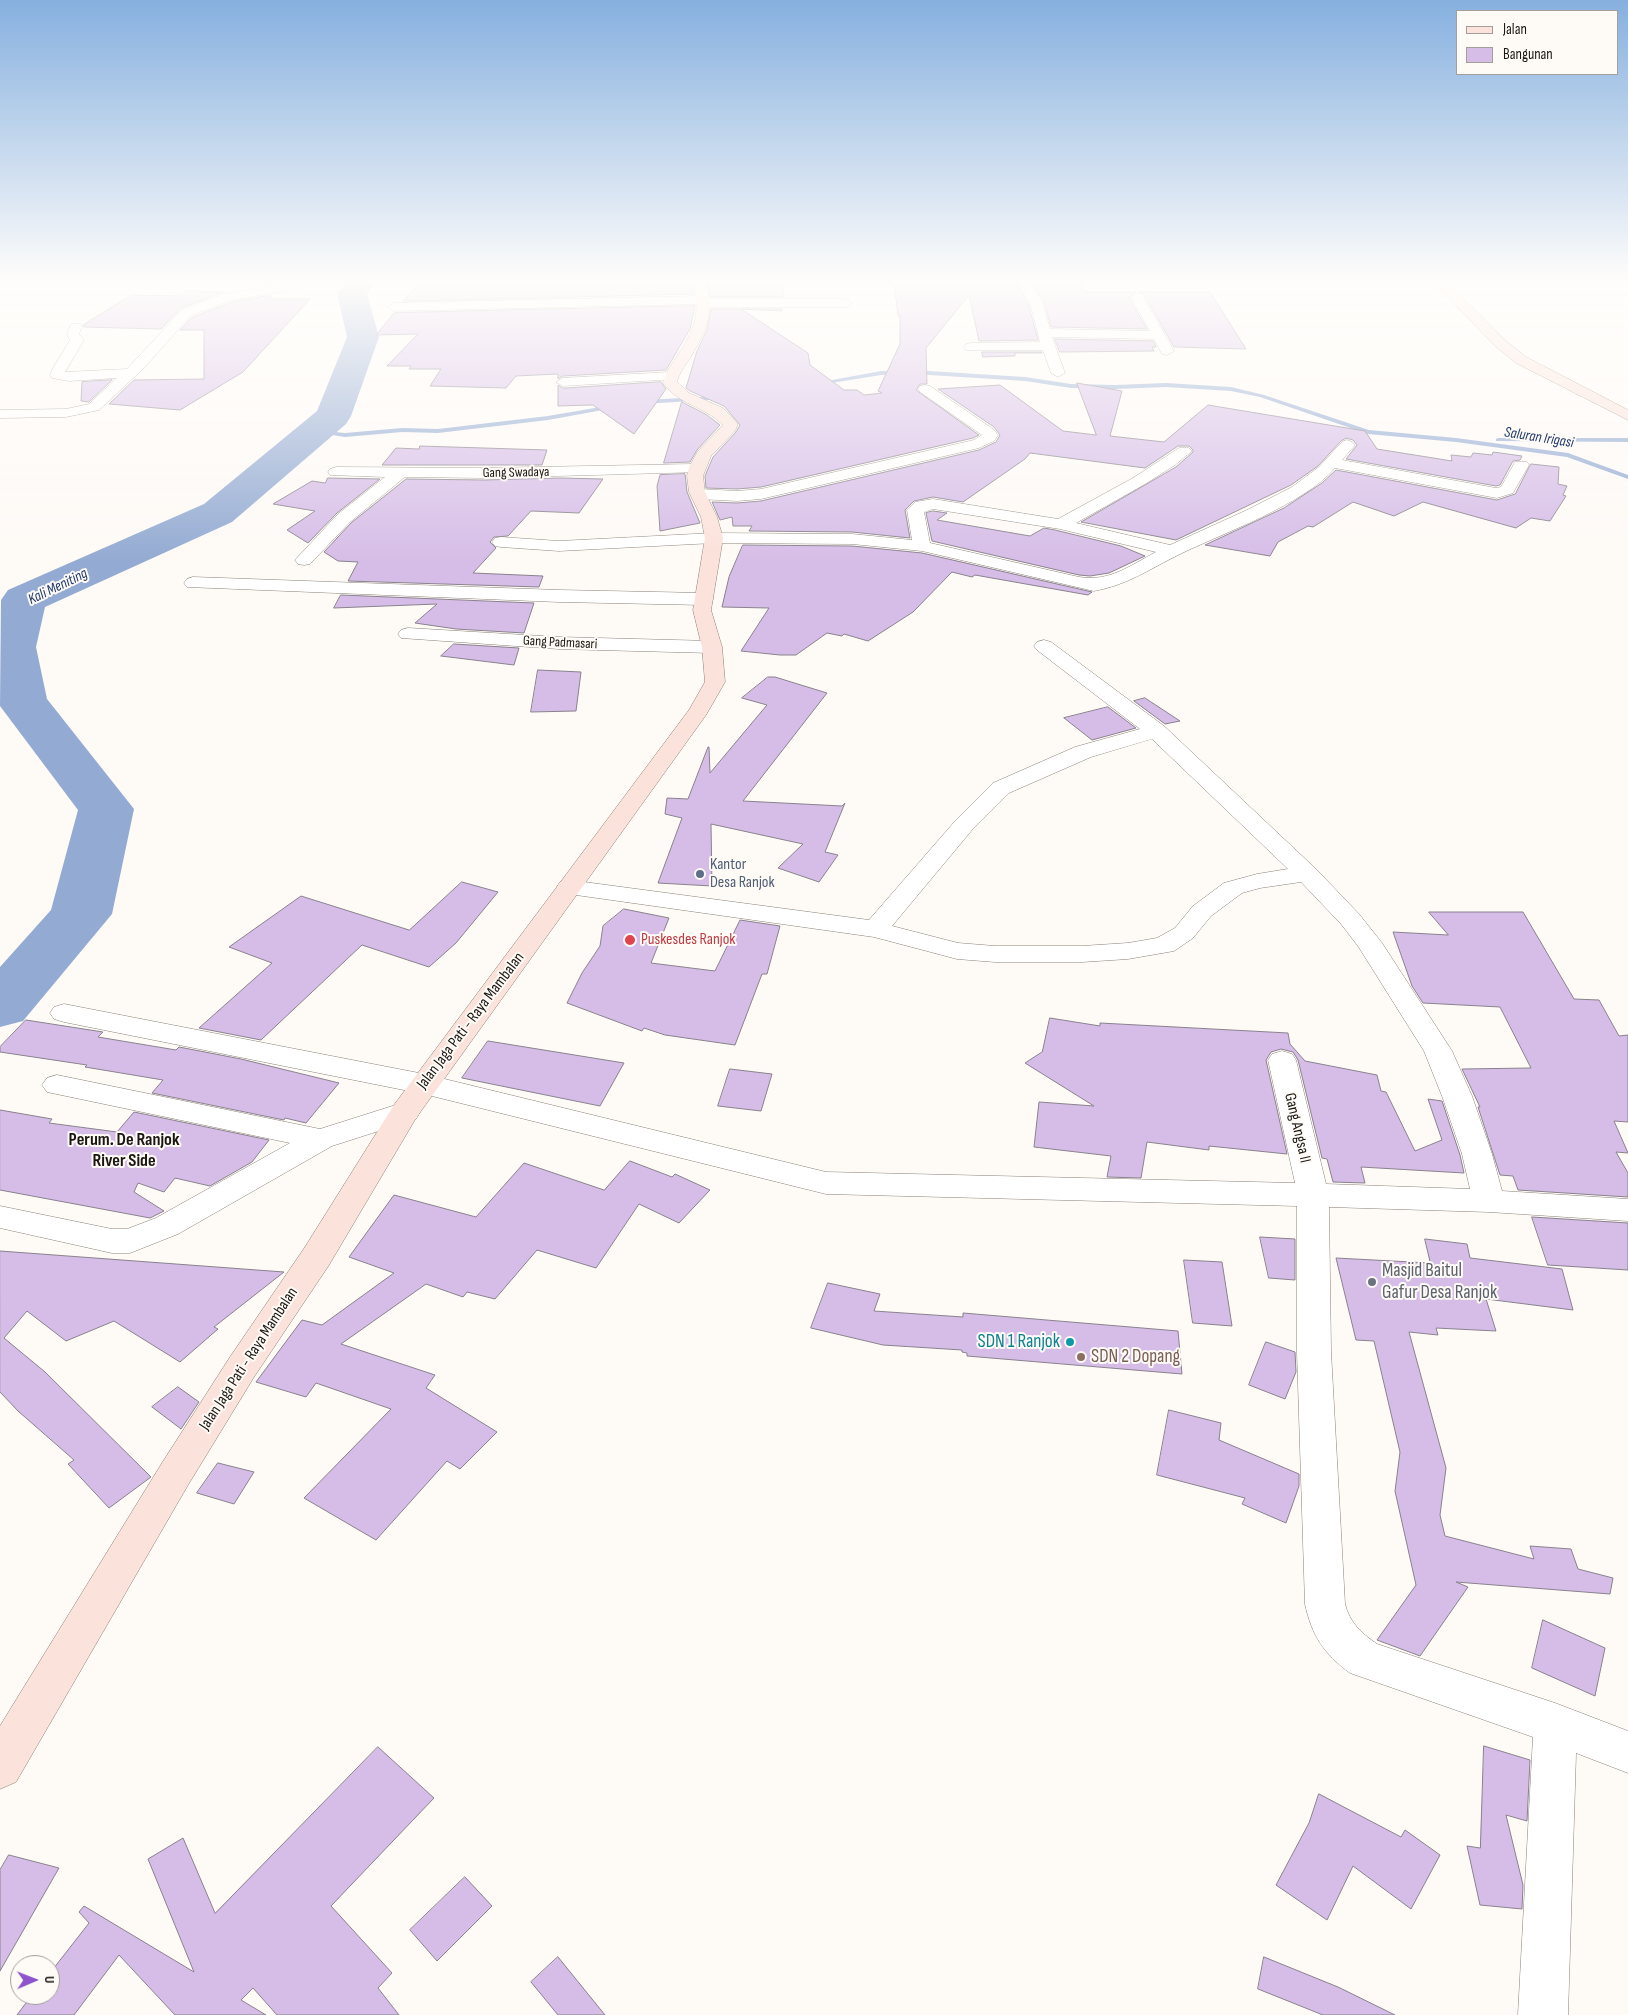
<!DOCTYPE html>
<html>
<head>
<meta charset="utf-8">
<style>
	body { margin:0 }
	#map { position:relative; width:1628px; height:2015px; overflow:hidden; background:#fefaf6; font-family:"Sofia Sans Condensed",sans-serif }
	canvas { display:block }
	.legend { position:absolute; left:1456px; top:10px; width:162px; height:65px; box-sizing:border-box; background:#fefaf6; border:1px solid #a39f9b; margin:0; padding:6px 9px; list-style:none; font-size:15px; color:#1a1713 }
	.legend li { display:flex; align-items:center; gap:10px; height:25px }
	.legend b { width:25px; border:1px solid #a39f9b }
	.north { position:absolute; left:10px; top:1955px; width:50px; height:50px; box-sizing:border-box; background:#fefaf6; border:1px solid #a39f9b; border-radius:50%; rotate:89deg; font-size:14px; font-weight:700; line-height:20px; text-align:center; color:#1a1713 }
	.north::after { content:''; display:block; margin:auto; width:18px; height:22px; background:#8e54cb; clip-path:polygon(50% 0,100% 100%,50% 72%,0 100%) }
</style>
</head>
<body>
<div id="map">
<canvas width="1628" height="2015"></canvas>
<ul class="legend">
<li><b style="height:6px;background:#fbe2da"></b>Jalan</li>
<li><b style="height:14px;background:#d6bde7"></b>Bangunan</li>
</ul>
<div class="north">U</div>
</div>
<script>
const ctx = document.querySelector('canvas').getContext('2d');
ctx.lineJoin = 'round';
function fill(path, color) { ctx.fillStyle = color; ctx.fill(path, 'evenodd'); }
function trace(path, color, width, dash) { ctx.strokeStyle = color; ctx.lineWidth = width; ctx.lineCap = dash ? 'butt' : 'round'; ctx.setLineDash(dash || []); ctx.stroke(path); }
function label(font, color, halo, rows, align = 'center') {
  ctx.font = font + ' "Sofia Sans Condensed",sans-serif'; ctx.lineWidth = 4; ctx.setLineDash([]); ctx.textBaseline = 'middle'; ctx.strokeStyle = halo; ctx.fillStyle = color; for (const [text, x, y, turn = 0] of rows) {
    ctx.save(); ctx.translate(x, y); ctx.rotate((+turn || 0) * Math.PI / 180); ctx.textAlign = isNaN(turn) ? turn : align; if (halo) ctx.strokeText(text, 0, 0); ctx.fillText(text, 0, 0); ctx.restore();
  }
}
const stream = new Path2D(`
	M913,370L1025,377L1071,384L1115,385L1166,383L1231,387L1264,395L1369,430L1456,438L1568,453L1628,475V479L1567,457L1456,442L1368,434L1260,397L1231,391L1166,387L1115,389L1071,388L1025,381L913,374L881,375L819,385L816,383L881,371Z
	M721,396L724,398L723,399L643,404L640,402L643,400Z
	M612,405L615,407L614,408L548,420L438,433L402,432L345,437L313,432L316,430L345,433L402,428L438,429L548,416Z
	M1498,438H1628V442L1496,441V439Z`);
const river = new Path2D(`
	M348,280H378L367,294L379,337L351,416L346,424L232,522L45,607L36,647L47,699L134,809L112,914L23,1021L0,1027V967L51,910L78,810L0,706L1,600L8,590L204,504L317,411L347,337L337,293Z`);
const building = new Path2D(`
	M421,280L470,282L471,280H681L691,281L694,294L404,301Z
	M965,280H1009L1012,283H1016L1028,303L1038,340L979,341L969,295L926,348L927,384H920L916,390L979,435L973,438L761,487L737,489L706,488L705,476L713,457L736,432L740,425L724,406L690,391L686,388L697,351L707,330L711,309H782V311L741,309L808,353L810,365L844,390H857L864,395L882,393L878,391L900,344V316H898L894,281Z
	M707,281L783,282V297H711Z
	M1078,282L1086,292H1136L1129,298L1147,329L1051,327L1044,301L1032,283Z
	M186,291L223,292L181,308L161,329L84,327L83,325L131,295L180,296Z
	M1139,292H1210L1246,349L1174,347L1143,293Z
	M266,296H272L269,299H310L243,372L180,410L109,404L134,380L204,379V330H180L191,318L232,302Z
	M695,306L690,329L666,370L563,376L558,379V374L516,376L506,388L430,386L441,369H409L411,366H387L418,334L376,335L394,313Z
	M1055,339L1153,341L1156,347H1152L1154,351L1060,352Z
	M982,352H1042V353H1015V356L983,357Z
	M112,380L89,402L81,401L82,382Z
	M661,382L666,389L634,434L593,405L558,406V385L563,388Z
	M1077,383L1122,391L1110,436L1164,442L1208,405L1365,431L1377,449L1452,461L1451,455L1471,457L1473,453L1492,455L1493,452L1522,456L1520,460L1513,461L1500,485L1496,486L1346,459L1357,445L1353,440L1346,438L1341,441L1318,466L1291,485L1176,540L1081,522L1176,467L1193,452V450L1189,446H1178L1145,468L1030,453L1025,459L963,502L933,497L914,501L905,510L910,538L852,532L749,531L752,526H733L732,517L720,520L712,502L737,503L761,501L979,450L996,442L1000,435L994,427L938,389L1000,385L1063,431L1096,435Z
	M682,402L707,415L720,425L697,450L690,462L664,463Z
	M420,446L547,450L542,465H382L396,448L419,449Z
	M1531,464L1559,467L1558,484L1567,486L1563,495L1566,496L1550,521L1531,518L1516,528L1423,502L1394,516L1353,502L1313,527L1308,526L1278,542L1270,556L1205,545L1284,508L1322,483L1336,470L1497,500L1515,494Z
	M685,474L687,492L700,523L660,531L657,486L660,475Z
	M328,478L380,479L337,513L308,543L287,530L315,511L273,504L312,481L325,483Z
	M560,478L603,479L579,513L531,511L508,536L494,537L490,542L496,548L473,573L543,576L539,587L348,581L358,562L338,561L324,552L351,523L406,479L484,480Z
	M933,511L947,513L937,520L1030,536L1044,528L1055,530L1121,546L1145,556L1109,573L1090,576L1079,575L932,541L926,513Z
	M743,545L852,546L922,553L1092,592L1088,595L975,575L972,577L952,572L913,612L868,641L844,634L842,636L827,633L796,655H780L741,651L769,608L722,607L729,577Z
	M341,595L534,603L524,633L456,629L415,623L437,604L334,608Z
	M454,644L519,648L514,665L441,656Z
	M538,670L581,672L576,711L531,712Z
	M768,677H775L827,693L743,801L842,806L845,803L825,852L838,855L819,882L778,868L803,844L711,824L712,886L658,883L682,818L665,814L667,798L688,799L708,747H709L710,773L767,705L742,698Z
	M1145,698L1180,721L1165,724L1134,701Z
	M1108,707L1136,728L1092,740L1064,718Z
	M462,882L498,892L456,943L429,967L362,945L261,1040L199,1028L272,963L229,947L301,896L409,930Z
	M624,909L669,918L651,963L715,971L740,920L780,926L767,974H762L735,1045L665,1035L644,1028L642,1031L567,1003L582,973L600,946L603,926Z
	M1429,912H1523L1574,999L1599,1000L1619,1036L1628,1035V1122L1614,1121L1628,1153L1616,1152L1628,1173V1197L1518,1190L1513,1176L1500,1175L1478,1107H1480L1462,1069L1531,1068L1500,1007L1423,1003L1412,986L1393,932L1448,935Z
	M1050,1018L1100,1026V1023L1288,1033L1290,1044L1305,1061L1377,1075L1381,1091L1386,1092L1415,1151L1442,1140L1428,1099L1442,1101L1460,1155L1464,1173L1361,1167L1365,1183L1333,1182L1327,1159L1322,1158L1298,1060L1293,1052L1281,1049L1271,1052L1266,1060L1287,1154L1209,1146V1150L1147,1142L1141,1178L1107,1177L1111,1156L1034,1147L1039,1102L1094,1106L1025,1063L1042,1052Z
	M26,1020L103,1032L98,1037L176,1050L179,1047L241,1059L339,1083L306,1123L285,1118L284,1120L152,1093L163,1080L85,1067L87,1065L0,1052V1047Z
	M488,1041L624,1063L600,1106L462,1078Z
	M730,1069L772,1074L761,1111L718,1106Z
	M0,1110L52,1119L49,1123L117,1132L134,1112L269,1140L252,1162L210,1186L175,1178L164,1192L138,1183L134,1192L164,1211L150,1218L0,1190Z
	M630,1161L672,1177L675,1174L710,1190L679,1223L639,1204L596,1268L537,1250L495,1299L467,1292L463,1297L426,1284L341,1344L435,1375L426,1388L497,1432L460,1469L447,1461L376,1540L304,1498L391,1409L316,1383L306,1397L256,1382L302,1320L322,1325L394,1273L349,1257L394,1195L476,1217L524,1163L604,1190Z
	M1532,1217L1628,1223V1270L1548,1265Z
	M1260,1237L1295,1239V1280L1269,1278Z
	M1425,1239L1467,1244L1470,1258L1562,1269L1573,1310L1486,1299L1496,1331L1436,1328L1438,1335L1409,1332L1446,1468L1440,1515L1445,1536L1534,1559L1530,1546L1571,1549L1578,1569L1613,1578L1610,1594L1456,1582L1468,1587L1420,1656L1377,1640L1416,1585L1395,1491L1400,1452L1374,1341L1356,1340L1336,1258L1430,1263Z
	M0,1251L284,1272L214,1327L218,1329L180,1362L114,1321L66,1341L27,1311L4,1338L45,1372L151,1477L109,1508L68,1464L74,1460L18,1411L0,1392Z
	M1184,1260L1222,1262L1232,1326L1193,1323Z
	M828,1283L880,1294L874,1311L963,1317V1313L1178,1331L1182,1374L967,1356V1353L962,1352V1350L883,1345L811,1328Z
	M1266,1342L1295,1352L1296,1372L1285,1399L1249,1385Z
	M178,1387L199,1402L181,1429L152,1407Z
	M1169,1410L1221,1423L1219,1440L1299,1474V1486L1286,1523L1242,1504L1245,1498L1157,1475Z
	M218,1463L254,1472L234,1504L197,1493Z
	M1543,1620L1605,1648L1595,1696L1532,1668Z
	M1484,1746L1530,1760L1527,1821L1506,1815L1523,1885L1522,1909L1480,1905L1467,1846L1480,1848Z
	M378,1747L434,1798L331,1906L392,1973L378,1988L399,2015H277L253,1988L241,2000L266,2015H175L119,1955L74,2015H17L32,1995H50V1973L89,1923L79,1912L84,1906L194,1972L148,1859L183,1838L215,1913Z
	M1319,1794L1401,1837L1405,1830L1440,1855L1411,1909L1353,1866L1327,1920L1276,1885L1309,1823Z
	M9,1855L59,1868L0,1971V1870Z
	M465,1877L492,1906L437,1961L410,1930Z
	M558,1957L605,2015H558L531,1982Z
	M1264,1957L1338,1987L1395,2015H1323L1258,1989Z`);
const street = new Path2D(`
	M296,280H311L296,289L231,300L190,316L145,367L99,410L66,417L0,418V410L66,409L89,404L117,378L69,381L52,378L50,375L52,370L70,340L67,334L71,324H81L82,327L79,334L84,340L65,372L127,369L182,310L223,294L284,284Z
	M1016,280H1028L1042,302L1050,329L1150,331L1131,297L1137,293L1141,294L1174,351L1167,355L1162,354L1154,339L1052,337L1065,373L1058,377L1051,373L1043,350H966L964,347L966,344L971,343L1040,342L1030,302Z
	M705,296L711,299H846L852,303L846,307H705L699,304L394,311L388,307L394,303Z
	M671,372L676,373L678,376L676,379L563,386L556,382L563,378Z
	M925,385L930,386L993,429L998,435L994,441L979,448L761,499L737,501L699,499L693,497L691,494L693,491L699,489L737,491L761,489L974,440L982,435L920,392L918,389L920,386Z
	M1347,440L1352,442L1355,445L1342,460L1496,488L1501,487L1515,462H1527L1529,465L1513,493L1497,498L1335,468C1303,505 1223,533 1178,555C1148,570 1127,585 1094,591L922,551L852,544L714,543L559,551L501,547L495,546L492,542L495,538L501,537L559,541L714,533L852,534L912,540L907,510L915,502L933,499L1058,519L1133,478L1179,448H1189L1192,451L1175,465L1145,484L1076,523L1170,545L1247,510L1292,487L1319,467L1342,442ZM933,509L1060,529L1156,552C1129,566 1110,582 1079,577L930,543L924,512Z
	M696,464L702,466L704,469L702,472L484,478L405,477L350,522L310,564L304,565L298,564L295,560L338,514L385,477L330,475L328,472L330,469L336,467L484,468Z
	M193,577L559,590L704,593L711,595L713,599L711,603L704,605L559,602L187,587L184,583L187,579Z
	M408,628L559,637L712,641L719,643L722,647L719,651L712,653L559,649L401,638L398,634L401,630Z
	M1044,640L1051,642L1164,726L1316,869L1359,914L1382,943L1452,1051L1472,1096L1492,1154L1502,1191L1628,1199V1221L1489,1212L1329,1207L1331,1352L1345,1604C1350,1623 1361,1633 1377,1644L1555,1703L1628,1731V1773L1576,1753L1568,2015H1518L1533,1737L1350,1673C1324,1654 1312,1636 1305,1604L1297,1352V1206L826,1194L424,1094L64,1022L54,1019L50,1013L54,1007L64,1004L424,1074L826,1172L1295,1183L1268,1060L1272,1054L1282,1051L1292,1054L1296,1060L1326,1184L1470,1189L1462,1154L1442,1096L1424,1051L1358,946L1341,924L1301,882L1260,888L1242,893L1211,916L1193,938L1174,951L1128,959L1082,962H995L957,959L874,937L569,894L560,892L557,887L560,882L569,880L869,920L956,820L993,783L1075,747L1140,729L1037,650L1034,646L1037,642ZM1152,739L1288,869L1257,874L1224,883L1193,906L1175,928L1157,938L1128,943L1082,946H995L958,943L892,926L972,830L1009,793L1091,757Z
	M57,1075L320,1129L405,1102L416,1105L420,1112L416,1119L332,1146L178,1234L130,1253H112L0,1228V1206L112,1229H127L156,1218L290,1143L47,1092L42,1085L47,1078Z`);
const secondary = new Path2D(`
	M693,280H705C715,313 707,330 690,358C685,366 679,373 677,382L689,393L723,408L738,424L735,431L711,456L703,476L705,492L717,517L723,538L711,610L722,647L725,682L706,715L416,1118L329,1265L254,1377L188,1485L16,1782L0,1789V1726L162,1463L230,1357L305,1247L394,1105L689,710L705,682L702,647L693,610L705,538L701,517L689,492L687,476L689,467L698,451L723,425C704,406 679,405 663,383C665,374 670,366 676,358C694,331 702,313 693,280Z
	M1432,280H1445L1506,341L1526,357L1628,410V420L1516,363L1496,347Z`);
const markers = [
	[700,874,5,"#5c6f8a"],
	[630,940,6,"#e0444e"],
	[1372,1282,5,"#6b7280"],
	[1070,1342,5,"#0f9aa8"],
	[1081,1357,5,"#8d6e63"]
];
const farStreetnames = [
	["Gang Swadaya",516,473,-1],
	["Gang Padmasari",560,643,3]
];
const farWaternames = [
	["Saluran Irigasi",1539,438,9],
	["Kali Meniting",58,587,-26]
];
const serviceNames = [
	["Kantor",710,865],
	["Desa Ranjok",710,883]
];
const healthNames = [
	["Puskesdes Ranjok",641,940]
];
const streetNames = [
	["Jalan Jaga Pati - Raya Mambalan",471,1021,-53],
	["Gang Angsa II",1297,1128,77],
	["Jalan Jaga Pati - Raya Mambalan",249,1359,-57]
];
const neighbourhoodNames = [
	["Perum. De Ranjok",124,1140],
	["River Side",124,1161]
];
const nearWorshipnames = [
	["Masjid Baitul",1382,1271],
	["Gafur Desa Ranjok",1382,1293]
];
const nearCulturenames = [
	["SDN 1 Ranjok",1060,1342]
];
const nearEducationnames = [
	["SDN 2 Dopang",1091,1357]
];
fill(stream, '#93aad2');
fill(river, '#93aad2');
fill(building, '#d6bde7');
trace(building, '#89828d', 1);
trace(street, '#8b8278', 1);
trace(secondary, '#8b8278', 1);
fill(street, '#fff');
fill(secondary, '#fbe2da');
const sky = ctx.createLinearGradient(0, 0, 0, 562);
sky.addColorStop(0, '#86b0df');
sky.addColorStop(0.5, '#fffdfb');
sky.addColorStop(1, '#fffdfb00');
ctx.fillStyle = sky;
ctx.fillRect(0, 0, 1628, 562);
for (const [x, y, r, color] of markers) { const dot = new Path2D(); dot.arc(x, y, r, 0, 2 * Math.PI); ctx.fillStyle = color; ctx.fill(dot); trace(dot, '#fefaf6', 2); }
label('14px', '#1a1713', '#fefaf6', farStreetnames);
label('italic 15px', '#1e396b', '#fefaf6', farWaternames);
label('16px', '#4e5e75', '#fefaf6', serviceNames, 'left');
label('16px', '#be3a42', '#fefaf6', healthNames, 'left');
label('16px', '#1a1713', '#fefaf6', streetNames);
label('bold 18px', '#1a1713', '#fefaf6', neighbourhoodNames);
label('19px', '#5b616d', '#fefaf6', nearWorshipnames, 'left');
label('19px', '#0d838f', '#fefaf6', nearCulturenames, 'right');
label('19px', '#785e54', '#fefaf6', nearEducationnames, 'left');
</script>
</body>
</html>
